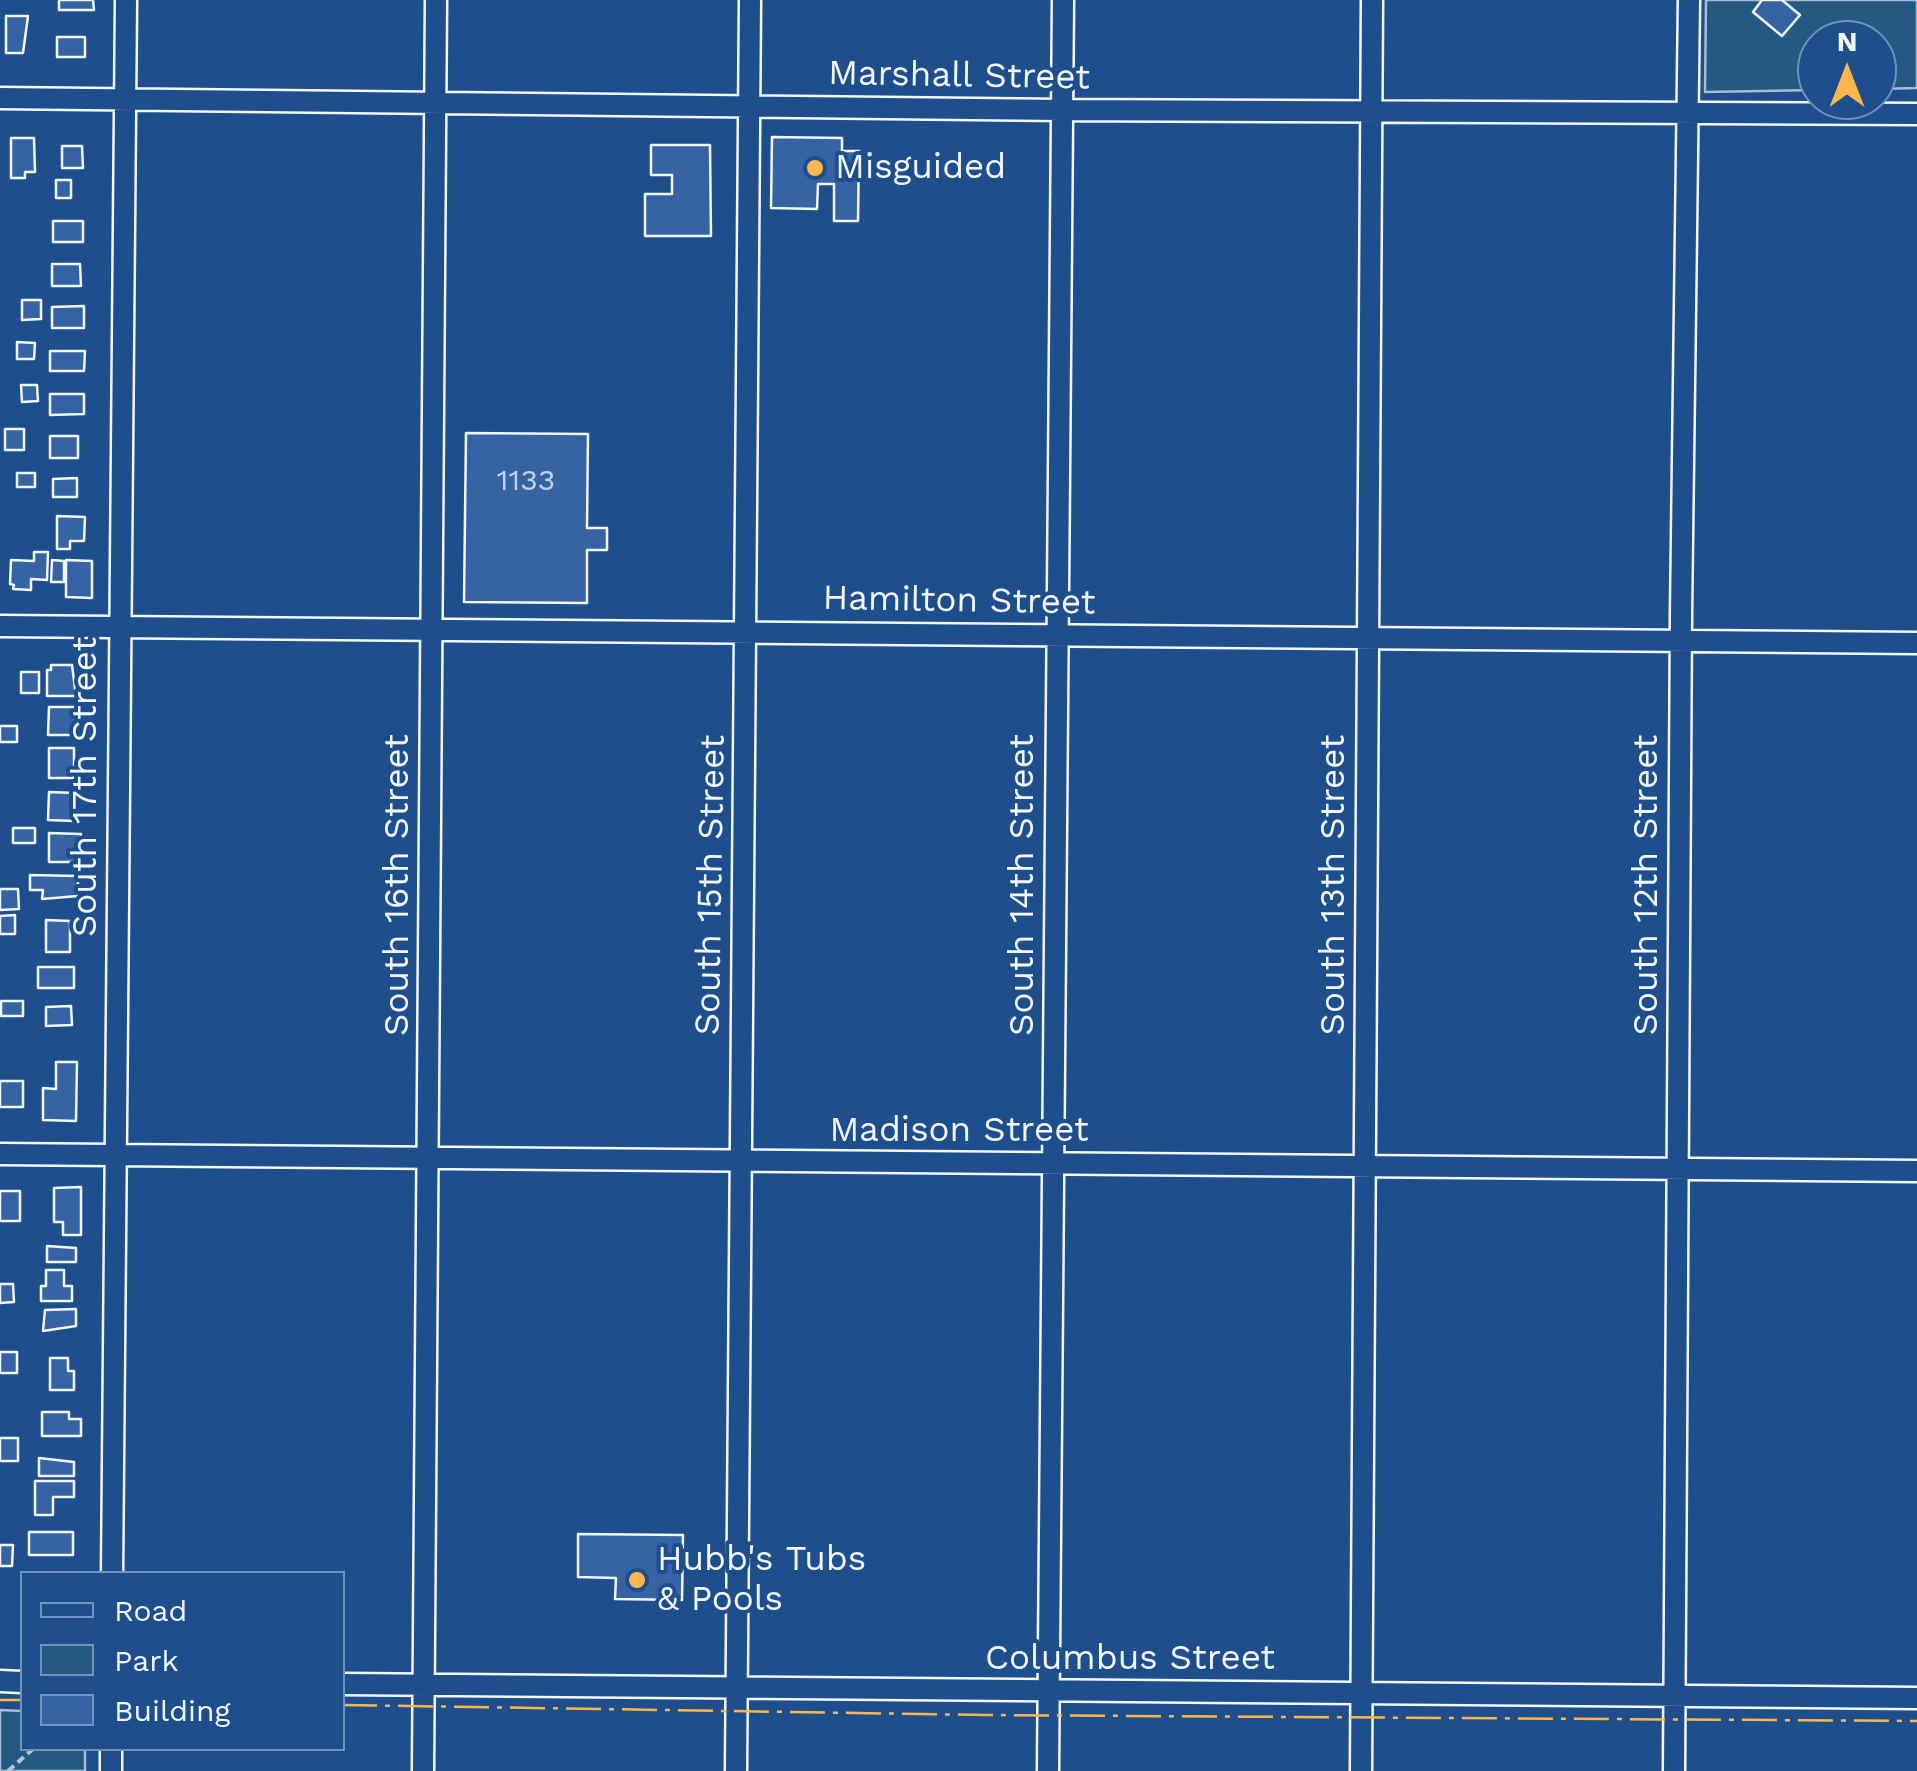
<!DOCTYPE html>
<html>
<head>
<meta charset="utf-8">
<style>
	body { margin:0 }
	#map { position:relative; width:1917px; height:1771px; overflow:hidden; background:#1f4e8c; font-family:"Work Sans",sans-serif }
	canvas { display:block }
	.legend { position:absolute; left:20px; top:1571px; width:325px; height:180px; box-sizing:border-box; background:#1f4e8c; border:2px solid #7391ba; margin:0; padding:12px 18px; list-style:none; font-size:30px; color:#f2f6ff }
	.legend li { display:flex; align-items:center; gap:20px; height:50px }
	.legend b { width:50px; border:2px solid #7391ba }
	.north { position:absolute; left:1797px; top:20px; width:100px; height:100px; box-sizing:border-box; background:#1f4e8c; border:2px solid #7391ba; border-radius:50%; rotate:0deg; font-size:28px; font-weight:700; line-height:40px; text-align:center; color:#f2f6ff }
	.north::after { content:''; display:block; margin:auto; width:35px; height:45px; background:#ffb74d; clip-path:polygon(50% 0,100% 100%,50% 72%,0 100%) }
</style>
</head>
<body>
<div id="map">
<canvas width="1917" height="1771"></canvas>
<ul class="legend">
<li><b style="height:12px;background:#1f4e8c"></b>Road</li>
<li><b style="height:28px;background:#245a82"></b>Park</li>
<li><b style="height:28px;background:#3563a3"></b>Building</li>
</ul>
<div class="north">N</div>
</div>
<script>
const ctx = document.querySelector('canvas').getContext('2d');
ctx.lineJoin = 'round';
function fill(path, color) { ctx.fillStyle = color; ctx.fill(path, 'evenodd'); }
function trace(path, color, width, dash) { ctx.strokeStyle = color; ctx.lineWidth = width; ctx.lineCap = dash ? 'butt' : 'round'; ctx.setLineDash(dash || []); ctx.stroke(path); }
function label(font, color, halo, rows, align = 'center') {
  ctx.font = font + ' "Work Sans",sans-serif'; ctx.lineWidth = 8; ctx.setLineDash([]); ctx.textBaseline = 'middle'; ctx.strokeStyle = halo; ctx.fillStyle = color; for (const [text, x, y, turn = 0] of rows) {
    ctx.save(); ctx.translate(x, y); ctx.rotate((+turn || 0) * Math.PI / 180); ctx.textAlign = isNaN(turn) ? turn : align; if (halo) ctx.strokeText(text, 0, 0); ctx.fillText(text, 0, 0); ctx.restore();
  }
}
const green = new Path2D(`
	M1706,0H1917V88L1877,89V40H1817V90L1705,92Z
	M0,1710L22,1711V1748L85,1749V1771H0Z`);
const building = new Path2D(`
	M59,0H93L94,10H59Z
	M1762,0H1782L1800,15L1782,36L1753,12Z
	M6,16H28L23,53H6Z
	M57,37H85V57H57Z
	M772,137L842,138V151H859L858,221H834V184H818L817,209L771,208Z
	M11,138H34L35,172H25V178H11Z
	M651,145H710L711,236H645V194H672V175H651Z
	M62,146H82L83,168H62Z
	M56,180H71V198H56Z
	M53,221H83V242H53Z
	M52,264H80L81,286H52Z
	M22,300H41V319L22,320Z
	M84,306V328H52V307Z
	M17,342L35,343L34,359H17Z
	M50,351H85L84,371H50Z
	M21,385H37L38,401L22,402Z
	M50,394H84V414L50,415Z
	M5,429H24V450H5Z
	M466,433L588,434L587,528H607V550H587V603L464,602Z
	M50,436H78V458H50Z
	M17,473H35V487H17Z
	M77,478V497H53V479Z
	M57,516L85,517L84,541H70V549H57Z
	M34,552H48L47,580L31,579V590L13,589L14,585L10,584L11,560L34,561Z
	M52,560L64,561V582H51Z
	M66,560L92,561V598L66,597Z
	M51,665H72L76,696H47V670H51Z
	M21,672H39V693H21Z
	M49,707H75V735H48Z
	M0,726H17V742H0Z
	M49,748H74V778H49Z
	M49,792L76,793L75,821L48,820Z
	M13,828H35V843H13Z
	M49,833L81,834L80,862H49Z
	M30,875L78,876V896L42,899L43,890H30Z
	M0,889H18L19,909L0,910Z
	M15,915V934H0V916Z
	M46,920L70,921V952H46Z
	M38,967H74V988H38Z
	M1,1001H23V1016H1Z
	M71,1006L72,1025L46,1026V1007Z
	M56,1062H77L76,1121L43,1120V1088L56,1089Z
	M0,1081H23V1107H0Z
	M81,1187V1235H63V1222H54V1188Z
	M0,1191H20V1221H0Z
	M47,1246L76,1248V1262H47Z
	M46,1270H64V1286H72V1301H41V1286H46Z
	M0,1284H13L14,1302L0,1303Z
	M76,1309V1326L43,1331L45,1310Z
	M0,1352H17V1373H0Z
	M50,1358H68V1371H74V1390H50Z
	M42,1412H69V1419H81V1436H42Z
	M0,1438H18V1461H0Z
	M39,1458L74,1462V1476H39Z
	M35,1481H74V1497H53V1515H35Z
	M29,1532H73V1555H29Z
	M578,1534L683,1535L682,1600L615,1599L616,1578L578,1577Z
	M0,1545H13L12,1566H0Z`);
const path = new Path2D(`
	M8,1771L34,1748`);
const minor = new Path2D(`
	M0,98L1062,110L1917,114
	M0,626L1917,643
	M0,1154L1917,1171
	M112,1574L126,0
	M0,1681L22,1682
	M342,1684L1917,1698
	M111,1771V1748
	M423,1771L436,0
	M736,1771L750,0
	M1048,1771L1063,0
	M1361,1771L1372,0
	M1674,1771L1681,614L1689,0`);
const power = new Path2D(`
	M0,1700H22
	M342,1705L985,1715L1917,1721`);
const markers = [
	[815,168,10,"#ffb74d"],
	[637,1580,10,"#ffb74d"]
];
const numberNames = [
	["1133",526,481]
];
const streetNames = [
	["Marshall Street",959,76,1],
	["Hamilton Street",959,601,1],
	["South 17th Street",86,787,-90],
	["South 16th Street",398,885,-90],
	["South 15th Street",711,885,-89],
	["South 14th Street",1023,885,-90],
	["South 13th Street",1334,885,-90],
	["South 12th Street",1647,885,-90],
	["Madison Street",959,1131],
	["Columbus Street",1130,1659]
];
const poiNames = [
	["Misguided",835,168],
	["Hubb's Tubs",657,1560],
	["& Pools",657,1600]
];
fill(green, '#245a82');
trace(green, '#a8bbd7', 2.5);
fill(building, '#3563a3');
trace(building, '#f2f6ff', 2.5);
trace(minor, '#f2f6ff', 25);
trace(path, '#b3c4dc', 4, [8, 5]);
trace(minor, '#1f4e8c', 20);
trace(power, '#ffb74d', 2.5, [35, 8, 5, 8]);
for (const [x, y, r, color] of markers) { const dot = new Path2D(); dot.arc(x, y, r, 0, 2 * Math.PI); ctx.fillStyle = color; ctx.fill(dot); trace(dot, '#1f4e8c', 4); }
label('30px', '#c3d1e8', null, numberNames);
label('35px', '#f2f6ff', '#1f4e8c', streetNames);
label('35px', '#f2f6ff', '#1f4e8c', poiNames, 'left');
</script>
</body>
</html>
